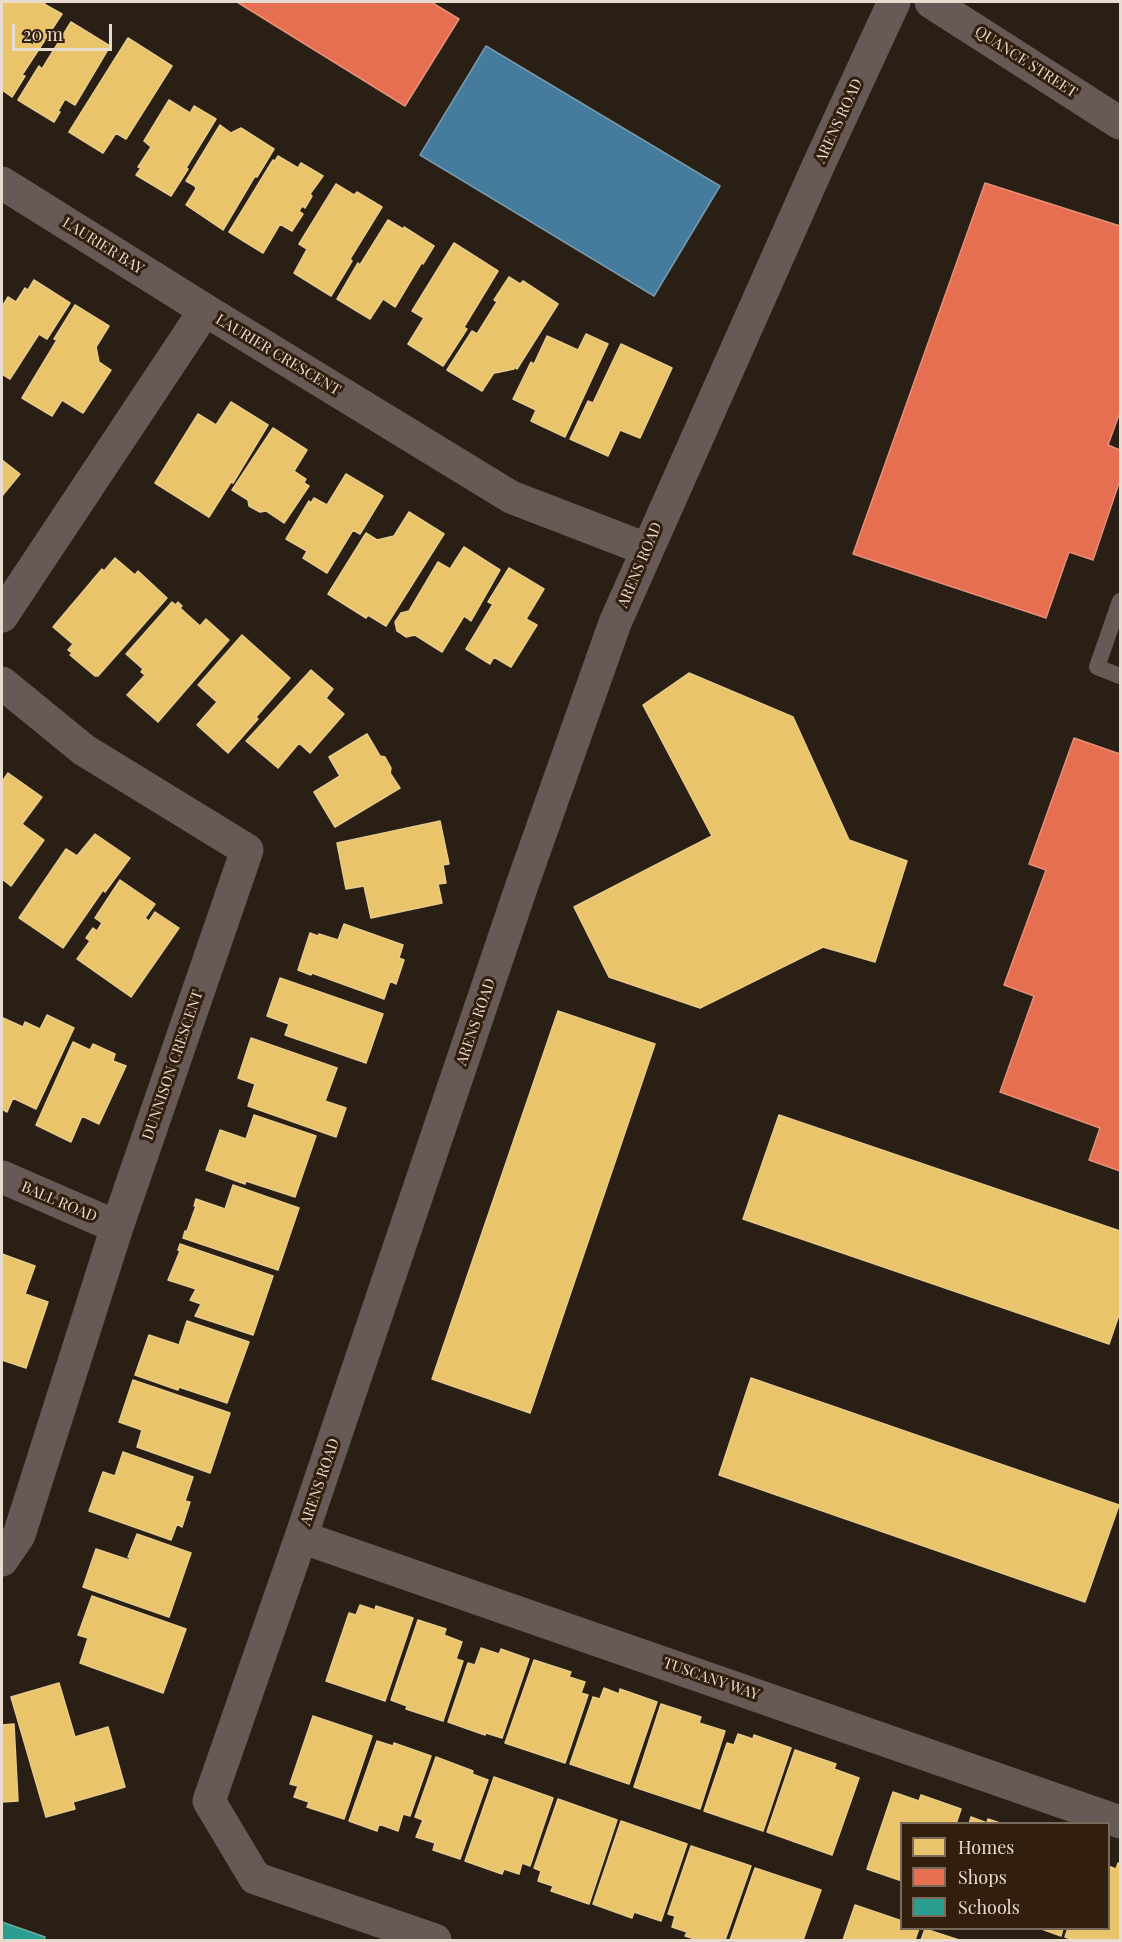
<!DOCTYPE html>
<html>
<head>
<meta charset="utf-8">
<style>
	body { margin:0 }
	#map { position:relative; width:1122px; height:1942px; overflow:hidden; background:#291f15; font-family:"Playfair Display",serif }
	canvas { display:block }
	.frame { position:absolute; inset:0; border:3px solid #e8dbd0; pointer-events:none }
	.legend { position:absolute; left:900px; top:1822px; width:210px; height:108px; box-sizing:border-box; background:#311e0d; border:2px solid #7a6a5b; margin:0; padding:8px 10px; list-style:none; font-size:18px; color:#e8dbd0 }
	.legend li { display:flex; align-items:center; gap:12px; height:30px }
	.legend b { width:30px; border:2px solid #7a6a5b }
	.scale { position:absolute; left:12px; top:24px; width:100px; height:27px; box-sizing:border-box; border:3px solid #e8dbd0; border-top:0; padding-left:8px; font-size:18px; line-height:21px; white-space:nowrap; color:#e8dbd0; -webkit-text-stroke:4px #311e0d; paint-order:stroke }
</style>
</head>
<body>
<div id="map">
<canvas width="1122" height="1942"></canvas>
<div class="frame"></div>
<ul class="legend">
<li><b style="height:16px;background:#e9c46a"></b>Homes</li>
<li><b style="height:16px;background:#e76f51"></b>Shops</li>
<li><b style="height:16px;background:#2a9d8f"></b>Schools</li>
</ul>
<div class="scale">20 m</div>
</div>
<script>
const ctx = document.querySelector('canvas').getContext('2d');
ctx.lineJoin = 'round';
function fill(path, color) { ctx.fillStyle = color; ctx.fill(path, 'evenodd'); }
function trace(path, color, width, dash) { ctx.strokeStyle = color; ctx.lineWidth = width; ctx.lineCap = dash ? 'butt' : 'round'; ctx.setLineDash(dash || []); ctx.stroke(path); }
function label(font, color, halo, rows, align = 'center') {
  ctx.font = font + ' "Playfair Display",serif'; ctx.lineWidth = 6; ctx.setLineDash([]); ctx.textBaseline = 'middle'; ctx.strokeStyle = halo; ctx.fillStyle = color; for (const [text, x, y, turn = 0] of rows) {
    ctx.save(); ctx.translate(x, y); ctx.rotate((+turn || 0) * Math.PI / 180); ctx.textAlign = isNaN(turn) ? turn : align; if (halo) ctx.strokeText(text, 0, 0); ctx.fillText(text, 0, 0); ctx.restore();
  }
}
const homes = new Path2D(`
	M2,2H46L44,4L62,14L22,75L25,76L12,97L2,90Z
	M71,22L110,46L75,105L65,99L58,111L60,112L54,122L18,100L39,66L42,69Z
	M128,38L172,66L126,139L116,133L103,153L69,132Z
	M169,100L190,113L194,106L216,119L186,168L188,169L171,196L136,175L141,168L138,167L151,147L144,141Z
	M220,125L231,133L241,128L274,149L257,177L255,176L223,230L186,205L196,189L195,186L186,181Z
	M278,156L298,168L301,163L323,176L310,194L312,196L305,208L302,206L299,211L303,214L292,231L280,224L263,253L229,232L273,160L275,161Z
	M336,184L354,195L357,192L382,207L350,259L352,261L331,296L294,273L307,249L299,244Z
	M388,220L403,229L404,227L434,246L423,264L422,262L395,307L383,299L370,319L337,299L358,263L360,265Z
	M454,243L498,271L464,327L467,329L443,366L408,344L424,318L412,311Z
	M509,277L520,284L523,281L558,304L517,369L514,367V369L495,373V371L482,391L447,370L472,331L477,334L497,302L494,300Z
	M34,280L70,303L47,339L39,334L10,379L2,374V307L8,297L16,302L25,288L28,290Z
	M75,305L109,326L96,347L99,362L111,370L83,413L62,400L52,416L22,398L57,340L54,339Z
	M586,334L608,344L565,437L531,421L536,410L513,399L531,362L534,364L547,336L578,350Z
	M621,344L672,368L640,438L620,430L608,456L570,439L588,401L593,403Z
	M231,402L268,425L233,483L231,482L209,517L155,483L198,414L216,425Z
	M273,428L307,450L294,471L306,479L304,483L309,486L284,523L266,511L260,512L249,506L248,500L232,490Z
	M2,460L20,474L2,496Z
	M346,474L383,496L360,534L353,530L327,573L303,558L307,551L286,539L309,501L311,503L314,498L327,505Z
	M409,512L444,534L386,626L368,615L366,618L328,594L366,533L377,540L394,536Z
	M464,547L500,570L471,621L464,616L442,652L415,635L406,637L397,631L395,622L401,613L409,611L438,562L450,569Z
	M115,558L135,575L138,571L167,598L98,676H95L70,655L72,653L68,650L73,644L53,627L102,569L104,571Z
	M509,568L544,589L526,619L537,625L511,667L494,657L490,664L466,649L493,604L488,602Z
	M172,602L176,605L178,602L182,606L180,608L200,626L206,619L229,640L158,722L127,695L145,675L141,672L143,669L126,654Z
	M242,635L290,678L256,717L258,719L228,753L197,725L217,702L198,685Z
	M311,670L333,689L326,698L344,714L310,753L299,743L278,768L246,741Z
	M689,673L793,717L849,840L907,861L875,962L823,947L700,1008L609,977L574,907L712,836L643,705Z
	M367,734L380,756L385,757L391,768L390,773L400,788L335,827L314,792L340,776L329,757Z
	M8,773L42,797L22,824L44,840L11,886L2,879V782Z
	M440,821L449,864L443,865L446,883L438,884L442,903L371,918L364,886L346,889L337,843Z
	M95,834L130,858L105,892L103,890L63,948L19,918L66,849L77,856Z
	M120,880L155,904L145,918L149,921L155,912L179,928L131,997L77,959L90,941L86,938L93,928L97,931L102,923L95,918Z
	M344,924L403,945L399,958L404,960L396,984L390,981L384,999L312,973L311,975L298,970L310,933L318,936L319,934L338,940Z
	M280,978L383,1014L366,1063L285,1035L289,1024L267,1016Z
	M558,1011L655,1044L530,1413L432,1379Z
	M47,1015L74,1028L36,1109L13,1098L7,1112L2,1109V1022L3,1018L23,1027L25,1022L40,1029Z
	M251,1038L337,1068L325,1101L346,1108L336,1137L248,1106L255,1084L238,1078Z
	M73,1042L90,1050L93,1044L115,1054L113,1061L126,1066L99,1124L82,1116L71,1142L36,1125Z
	M254,1115L316,1136L295,1197L246,1181L245,1184L206,1170L220,1130L246,1139Z
	M779,1115L1120,1231V1312L1109,1344L743,1219Z
	M233,1185L299,1208L278,1270L183,1238L185,1231H187L196,1206H194L196,1199L225,1209Z
	M180,1244L273,1276L253,1335L195,1316L201,1304L190,1300L196,1289L168,1280L180,1251L178,1250Z
	M2,1254L35,1266L25,1294L48,1302L26,1368L2,1360Z
	M187,1321L249,1342L227,1403L179,1387L178,1390L135,1375L149,1335L179,1345Z
	M751,1378L1119,1505L1085,1602L719,1475Z
	M133,1380L230,1413L210,1473L137,1447L142,1430L119,1422Z
	M123,1452L193,1477L185,1501L190,1502L182,1527L177,1524L171,1540L89,1511L103,1472L115,1476Z
	M137,1534L191,1553L169,1617L83,1587L96,1549L129,1560L130,1558L128,1557Z
	M92,1596L186,1629L163,1693L80,1663L88,1638L78,1635Z
	M360,1605L375,1610L376,1606L413,1618L385,1701L326,1681L349,1613L356,1615Z
	M418,1620L446,1629L444,1635L462,1642L456,1659L463,1661L443,1721L406,1709L407,1706L391,1700Z
	M481,1648L499,1654L501,1649L529,1659L502,1738L486,1733L485,1735L448,1722L468,1663L475,1665Z
	M534,1660L571,1672L569,1677L585,1682L581,1693L588,1695L565,1763L505,1743Z
	M59,1683L75,1737L108,1727L125,1787L73,1802L75,1809L46,1817L11,1697Z
	M604,1688L619,1694L620,1689L657,1702L629,1784L570,1764L593,1697L600,1699Z
	M661,1704L701,1717L699,1723L725,1731L700,1809L634,1787Z
	M313,1716L372,1736L344,1819L307,1807L309,1802L294,1797L298,1786L290,1784Z
	M14,1724L18,1801L2,1802V1725Z
	M738,1734L753,1739L754,1735L791,1748L763,1831L704,1811L727,1743L734,1745Z
	M377,1741L393,1746L394,1743L431,1756L410,1816L403,1814L398,1831L379,1824L377,1831L349,1821Z
	M795,1750L836,1764L834,1769L859,1778L832,1855L767,1832Z
	M436,1757L473,1771L472,1774L488,1780L460,1859L433,1850L435,1843L416,1837L423,1820L415,1817Z
	M494,1777L553,1798L530,1866L522,1863L519,1874L504,1869L502,1874L465,1861Z
	M893,1792L919,1801L921,1795L961,1809L956,1824H902V1881L867,1869Z
	M558,1799L617,1820L589,1904L551,1891L553,1886L538,1881L541,1871L534,1868Z
	M971,1817L987,1823L988,1819L1003,1824H969Z
	M621,1821L687,1844L661,1921L634,1912L632,1918L593,1904Z
	M691,1846L751,1866L725,1940H698L685,1936L687,1932L672,1927L675,1916L668,1914Z
	M1118,1863L1120,1864V1940H1074L1065,1937L1068,1928H1108V1866L1116,1869Z
	M755,1868L821,1890L803,1940H730Z
	M855,1905L902,1921V1928H919L915,1940H843Z
	M1039,1928H1063L1061,1936Z
	M925,1929L959,1940H921Z`);
const shops = new Path2D(`
	M237,2H431L459,19L405,106Z
	M985,183L1120,226V412L1108,445L1120,450V480L1093,560L1069,552L1046,618L853,554Z
	M1074,738L1120,754V1171L1089,1160L1100,1128L1000,1092L1034,996L1004,985L1046,870L1029,864Z`);
const schools = new Path2D(`
	M2,1922L45,1937L44,1940H2Z`);
const public = new Path2D(`
	M486,46L720,186L654,296L420,155Z`);
const service = new Path2D(`
	M1120,601L1097,667L1120,676`);
const minor = new Path2D(`
	M2,183L205,310
	M2,616L205,310L511,497L646,549
	M2,683L84,750L247,850L117,1227L19,1535L2,1560
	M2,1177L117,1227
	M301,1537L1120,1822
	M435,1940L255,1878L209,1801L301,1537L521,888L615,623L819,164L894,2`);
const tertiary = new Path2D(`
	M931,2L1120,123`);
const streetNames = [
	["QUANCE STREET",1026,62,33],
	["ARENS ROAD",839,121,-65],
	["LAURIER BAY",103,246,32],
	["LAURIER CRESCENT",278,355,31],
	["ARENS ROAD",640,565,-67],
	["ARENS ROAD",476,1022,-71],
	["DUNNISON CRESCENT",173,1065,-71],
	["BALL ROAD",59,1202,23],
	["ARENS ROAD",320,1482,-71],
	["TUSCANY WAY",711,1679,19]
];
fill(homes, '#e9c46a');
trace(homes, '#e9cb89', 1.5);
fill(shops, '#e76f51');
trace(shops, '#e78f77', 1.5);
fill(schools, '#2a9d8f');
trace(schools, '#63b0a2', 1.5);
fill(public, '#457b9d');
trace(public, '#7698ac', 1.5);
trace(service, '#675a56', 16);
trace(minor, '#675a56', 33);
trace(tertiary, '#675a56', 33);
label('15px', '#e8dbd0', '#311e0d', streetNames);
</script>
</body>
</html>
